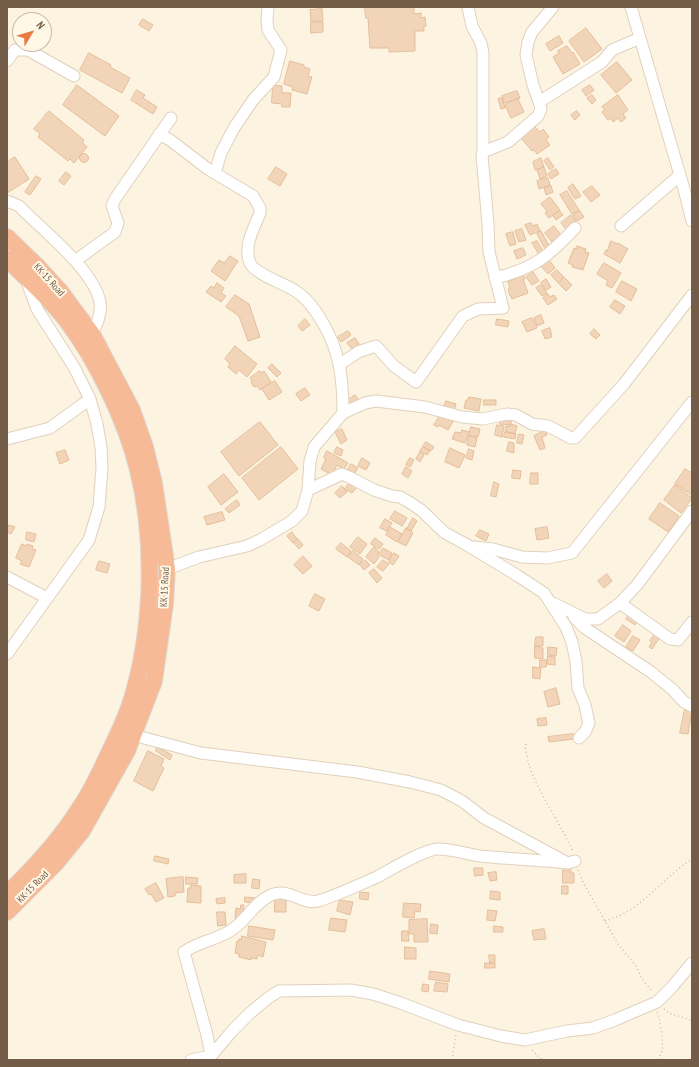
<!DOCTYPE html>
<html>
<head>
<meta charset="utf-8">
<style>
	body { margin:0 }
	#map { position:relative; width:699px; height:1067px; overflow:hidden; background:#fcf4e1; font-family:"PT Sans Narrow",sans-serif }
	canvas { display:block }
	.frame { position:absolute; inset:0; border:8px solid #735c48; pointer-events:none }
	.north { position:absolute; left:12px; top:12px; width:40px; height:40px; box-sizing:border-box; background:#fff8e7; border:1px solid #c7baa7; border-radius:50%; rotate:52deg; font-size:11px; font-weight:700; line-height:16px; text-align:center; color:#735c48 }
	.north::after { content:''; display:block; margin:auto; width:14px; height:18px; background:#e77a45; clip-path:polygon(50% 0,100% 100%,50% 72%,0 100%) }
</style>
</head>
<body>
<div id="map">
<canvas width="699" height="1067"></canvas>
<div class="frame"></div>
<div class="north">N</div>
</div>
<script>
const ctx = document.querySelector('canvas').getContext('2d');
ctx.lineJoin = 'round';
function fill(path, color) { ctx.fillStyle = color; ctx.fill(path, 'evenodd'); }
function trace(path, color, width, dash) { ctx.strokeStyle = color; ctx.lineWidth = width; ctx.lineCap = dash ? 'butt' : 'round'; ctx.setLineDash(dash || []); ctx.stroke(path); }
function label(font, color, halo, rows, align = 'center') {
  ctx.font = font + ' "PT Sans Narrow",sans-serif'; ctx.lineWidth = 4; ctx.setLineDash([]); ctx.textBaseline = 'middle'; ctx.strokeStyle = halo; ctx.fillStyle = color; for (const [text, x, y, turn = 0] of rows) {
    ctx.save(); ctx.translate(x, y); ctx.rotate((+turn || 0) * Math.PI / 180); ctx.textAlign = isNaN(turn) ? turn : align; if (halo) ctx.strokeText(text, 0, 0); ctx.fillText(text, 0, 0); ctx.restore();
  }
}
const building = new Path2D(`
	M365,7H414V14L421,13V18L425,17L426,26H424V31H415V51L389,52V48H370L368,18H366Z
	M322,9L323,21H311L310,10Z
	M143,19L153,25L149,31L139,25Z
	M311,22H323V32L311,33Z
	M586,28L602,49L584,62L569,41Z
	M559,36L563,43L550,51L546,44Z
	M567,46L572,53L573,52L580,64L563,74L553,57L559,53L558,51Z
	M89,53L111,65L110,67L130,78L122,93L80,70Z
	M290,61L304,65V67L310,69L308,76L312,77L307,94L292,90L293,87L284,84Z
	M617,62L632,80L616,93L601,75Z
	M77,85L119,116L105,136L63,105Z
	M273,85L282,86V93H291L290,107H282V104L272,103Z
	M590,85L594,90L586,96L582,90Z
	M137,90L145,95L143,98L157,107L153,114L131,100Z
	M517,91L520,98L504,103L502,96Z
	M592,95L596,100L592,104L587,98Z
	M618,95L628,110L623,114L626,118L621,122L618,118L613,122L611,118L608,120L602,112L605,110L602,107Z
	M502,98L505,108L501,109L498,99Z
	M518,99L524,112L511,118L505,105Z
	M49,111L84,140L82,142L87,147L74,163L70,159L68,161L38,137L40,134L34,129Z
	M577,111L580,115L575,120L571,115Z
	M535,127L540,132L543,129L549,137L546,140L550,145L537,154L534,150L532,151L521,138Z
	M79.5 158a4.5 4.5 0 1 1 9 0a4.5 4.5 0 1 1-9 0Z
	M15,157L29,179L7,193V162Z
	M541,158L544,167L535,170L533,162Z
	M548,158L554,167L550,170L544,161Z
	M276,167L287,174L280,186L268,179Z
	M544,167L547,176L540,179L537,170Z
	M556,169L559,174L551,179L548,174Z
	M66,172L71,176L64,185L59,181Z
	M36,176L41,179L30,195L25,192Z
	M548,178L550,185L539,189L537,181Z
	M573,184L581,196L575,199L568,188Z
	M551,186L553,192L546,195L544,188Z
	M592,186L600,195L591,202L583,192Z
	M567,191L579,210L572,214L560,195Z
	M550,197L560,210L549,218L545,213L547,211L541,204Z
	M560,211L563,215L556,220L553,216Z
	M580,211L584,217L577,221L573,215Z
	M571,215L576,221L566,229L561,223Z
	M531,223L533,226L537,224L540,231L530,235L525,225Z
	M554,226L561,235L552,242L545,233Z
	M522,229L526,240L519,242L515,231Z
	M541,231L551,249L546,251L537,234Z
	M513,232L516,244L510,246L506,234Z
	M537,241L544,253L540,256L532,243Z
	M611,241L617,244L618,243L628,249L620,263L604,254L606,250L607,251Z
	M577,246L586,249L585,252L589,253L583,270L572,267L573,265L568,263L574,248L577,249Z
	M523,248L526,255L517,259L514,251Z
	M230,256L238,261L225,281L211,271L219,260L224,263Z
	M549,260L555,268L548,274L541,266Z
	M604,263L621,273L612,288L606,285L608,281L597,274Z
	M557,270L564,277L558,283L551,275Z
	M533,272L539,281L532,285L526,277Z
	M523,274L525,279H523L528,293L512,299L511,296H510L508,289H510L508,282L515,279L514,276Z
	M565,278L572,285L566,291L559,284Z
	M546,279L551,287L546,290L541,283Z
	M622,281L637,289L631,301L616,292Z
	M217,283L224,288L221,293L226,296L221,302L206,292L211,286L214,288Z
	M541,285L547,293L542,296L536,288Z
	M548,294L550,297L554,295L557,299L548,305L543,298Z
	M235,295L249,304L260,337L248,341L239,316L226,307Z
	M615,300L625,306L620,314L610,307Z
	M541,315L544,323L537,326L534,318Z
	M532,318L537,328L527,332L522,322Z
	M305,319L310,325L302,331L298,326Z
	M497,319L509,321L508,327L496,325Z
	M550,328L552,337L545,339L542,331Z
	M594,329L600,335L596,339L590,334Z
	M348,331L351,335L341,342L338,337Z
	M355,338L359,344L352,349L347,343Z
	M235,346L257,364L247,377L239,370L236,374L228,367L230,364L225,359Z
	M272,364L281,373L277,377L268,368Z
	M260,371L261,373L264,371L271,382L260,390L257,386L254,387L251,382L252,381L250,378Z
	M275,381L282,392L269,400L262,389Z
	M305,388L310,395L301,401L296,394Z
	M355,395L359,400L351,406L347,401Z
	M469,397L481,399L479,411L464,408L466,400H468Z
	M484,400H496V405H484Z
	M446,401L456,404L454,411L444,408Z
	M443,411L455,418L448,430L439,425L438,427L434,425Z
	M501,419H512L511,423H510V425L500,424Z
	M260,422L278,445L239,476L221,452Z
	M511,424L517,426L515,434L505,431L506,426H510Z
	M497,425L504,426L502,437L495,435Z
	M471,427L480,429L478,437L469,435Z
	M342,429L347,440L341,444L335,432Z
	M462,430L469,432L465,443L452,439L455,432L461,433Z
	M545,431L547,435L542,437L545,448L540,450L534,436Z
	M505,432L516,434L515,439L504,437Z
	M519,434L524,435L522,444L517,443Z
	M469,436L477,438L475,447L467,445Z
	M426,442L434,447L431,451L423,446Z
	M509,442L514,443V453L507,451Z
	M281,447L298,469L259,500L242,478Z
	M337,447L343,450L341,456L334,453Z
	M423,447L430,451L427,455L420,451Z
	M450,448L465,455L459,468L445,462Z
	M469,449L474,451L472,460L466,458Z
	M65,450L69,460L60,464L56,453Z
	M327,451L348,463L344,469L337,465L332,475L321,469L326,459L324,458Z
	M420,452L424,455L420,462L416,459Z
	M362,458L370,463L366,470L358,466Z
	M410,458L414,460L410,467L406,465Z
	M351,464L358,468L354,474L347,471Z
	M406,467L412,471L408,478L402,474Z
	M685,469L692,473V495L675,484Z
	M513,470L521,471L520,479L512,478Z
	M531,473H538V484H530Z
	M224,474L238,492L221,505L208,487Z
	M350,482L357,487L352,493L345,489Z
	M494,482L499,484L496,497L491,496Z
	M675,485L692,498L681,513L664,500Z
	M342,486L347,492L340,498L335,493Z
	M237,500L240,505L229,513L225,509Z
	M660,503L679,516L668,532L649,519Z
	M395,511L407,518L402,526L390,519Z
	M222,512L225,520L207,525L204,517Z
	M413,518L417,521L411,531L407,529Z
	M385,519L392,523L387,531L380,528Z
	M9,525L15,527L11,534L7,532Z
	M390,527L402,534L397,542L386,535Z
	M547,527L549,538L537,540L535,529Z
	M406,528L413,533L406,546L398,542Z
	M480,530L489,534L486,541L476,536Z
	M27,532L36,534L34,542L26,540Z
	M292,532L297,539L293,543L287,536Z
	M358,537L367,544L360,554L350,547Z
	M375,538L383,544L379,549L371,544Z
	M298,539L303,545L299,549L294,543Z
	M341,543L351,551L347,557L336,549Z
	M22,544L27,546V544L33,546L32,549L36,550L29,567L20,564L22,561L16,558Z
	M374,547L379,552L377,555L379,557L374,564L366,557Z
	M383,548L392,553L389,560L379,555Z
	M353,551L363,559L359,565L348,557Z
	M394,553L399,556L393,565L389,562Z
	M303,556L312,566L303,574L294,565Z
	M365,560L370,565L364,570L360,565Z
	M383,560L389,564L383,571L377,567Z
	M99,561L110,564L107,573L96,570Z
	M374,569L382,578L377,583L369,573Z
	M607,574L612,581L604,588L598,581Z
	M315,594L325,599L319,611L309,606Z
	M630,613L639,619L635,625L626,619Z
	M623,625L631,631L624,642L615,636Z
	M655,634L660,637L652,649L649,647L652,642L650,641Z
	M633,636L640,640L633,651L626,647Z
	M536,637H543V646H535Z
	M535,646L540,647V648H543V659L535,658Z
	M548,647L557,648L556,656L548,655Z
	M548,656L555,657V665L547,664Z
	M540,660H547L546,667H540Z
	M533,667L541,668L540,679L533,678Z
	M556,688L560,704L548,707L544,692Z
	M685,709L692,711L688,734L680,733Z
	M546,718L547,725L538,726L537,719Z
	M573,734L574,739L549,742L548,737Z
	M157,747L172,755L170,760L156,751Z
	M148,751L164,759L161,766L164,768L153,791L134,781Z
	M155,856L169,859L168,864L154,861Z
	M474,868H483V875L475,876Z
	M563,870H571V873H574V883H563Z
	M496,872L497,880L490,881L488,873Z
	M246,874V883H234V875Z
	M183,877L184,892L175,893V896L168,897L166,879Z
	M186,877L198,878L197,884H186Z
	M253,879L260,880L259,889L252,888Z
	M156,883L164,898L156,902L151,894L149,895L145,889Z
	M191,885L201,886V903L187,902L188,888H191Z
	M562,886H568V894H562Z
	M491,891L500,892V900L490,899Z
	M360,892L369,893L368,900L360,899Z
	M245,897L256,898V903L245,902Z
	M275,897H286V912H275Z
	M225,898V903L217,904L216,899Z
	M340,900L353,902L350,915L337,911Z
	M404,903L421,904L420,912L415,911L414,918L403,917Z
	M241,905H244L242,919L235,918L236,908L240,909Z
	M488,910L497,911L495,921L487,920Z
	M217,912H225L226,925L218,926Z
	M331,918L347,920L345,932L329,930Z
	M427,919L428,942H414V934H409V920Z
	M431,924L438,925L437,934L430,933Z
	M249,926L275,930L273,940L248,936Z
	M494,926L503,927V932H494Z
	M544,929L546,939L534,940L532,931Z
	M402,931H408L409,941H402Z
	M242,936L266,942L263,957L258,955L257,959L251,958V960L239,957V954L235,953L237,941L238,942L239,939H241Z
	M405,947L416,948V959H405Z
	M489,955H495V962L490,963Z
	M485,963H495V968H485Z
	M430,971L450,974L449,982L429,979Z
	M436,982L448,984L447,992L434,991Z
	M423,984L429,985L428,992L422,991Z`);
const path = new Path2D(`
	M526,744L525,747C527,754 528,762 530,768C541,797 560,823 573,851
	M578,870L584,884L618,944L636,966L642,979L653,992
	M605,921C611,919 617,917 623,914C649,900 667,875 692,859
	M664,1009C672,1017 681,1015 692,1021
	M657,1012C660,1017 664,1044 662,1051C661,1054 659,1057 658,1060
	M532,1050L542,1060
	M452,1060L456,1034`);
const minor = new Path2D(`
	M631,7L684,189L692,221
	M7,61L15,50H28L74,76
	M539,102L602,62L612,50L640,38
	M159,134L170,140L208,169L253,196L260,208V213C254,228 243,247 250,263C255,274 283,283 294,290C316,303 334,340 339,364C342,379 343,398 343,413L314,447L310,461L308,490L302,511L292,521L260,540L247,546L199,557L167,569
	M483,152L508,142L538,116L541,109L539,102L533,85L526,55L528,42L532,32L553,7
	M215,173L221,153L234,128L253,100L274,77L281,50L268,30L267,21L268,7
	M7,201L19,206C41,229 94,270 100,302C102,313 97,324 92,334
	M621,226L680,175
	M75,261L115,232L118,223L112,206L115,199L171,118
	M495,278C533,269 549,256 575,228
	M339,365L358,352L376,346L394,366L416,382L463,316L478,309L503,308L489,252L488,224L482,155L483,152V53L481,43L472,26L468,7
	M343,413L365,403L376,401L425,407L462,417L483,419L507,414L516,415L532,424L548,426L571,438H575L624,384L692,295
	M7,439L50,428L90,399
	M308,490L342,474L349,477L374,490L392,496L400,497L409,502L421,510L445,533L469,546L518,576L544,593L566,627L572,642L576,661L578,688L585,705L589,723L585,732L579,738
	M474,547L493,549L522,557L547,558L572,553L692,402
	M7,577L47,598
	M553,603L585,619H598L620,603L637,585L692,511
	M620,603L670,639L678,640L692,622
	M574,617L585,628L651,672L673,690L684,702L692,706
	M7,654L89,540L99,507L102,468L101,447L97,424L90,399L74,367L37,309L26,279
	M133,735L201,753L357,772L410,782L441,790L462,801L484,818L564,861
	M210,1059L211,1056L207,1035L184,952C199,941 218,940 233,929C248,918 254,903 271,895C287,887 302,905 318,901C335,896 361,884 377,877C390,870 425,849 438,849C452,849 466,854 480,856C509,859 539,860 568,863L575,861
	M191,1060L211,1056L232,1031L250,1013L268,998L279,991L351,990L373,994L398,1002L458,1025L501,1036L525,1040L567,1031L593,1028L615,1020L657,1002L672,987L692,963`);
const highway = new Path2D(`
	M7,237L37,266L60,291L92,334L132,410L145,447L154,483L167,569L165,604L154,681L127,751L82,831L56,863L7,912
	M7,259C27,279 50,298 67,321C97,361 126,421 138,470C156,544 153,633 130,705C124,722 116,739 108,755C100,772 92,790 81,806C61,839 35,867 7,894`);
const streetNames = [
	["KK 15 Road",49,280,48],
	["KK 15 Road",165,587,-87],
	["KK 15 Road",33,887,-46]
];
fill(building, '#f2d5b9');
trace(building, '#e4bd99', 1);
trace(minor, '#e0d1bd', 13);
trace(highway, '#ddd8d3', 18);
trace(path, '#d6b99c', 1.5, [1, 3]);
trace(minor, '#fff', 11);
trace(highway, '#f7ba97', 16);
label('10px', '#735c48', '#fff8e7', streetNames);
</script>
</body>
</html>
